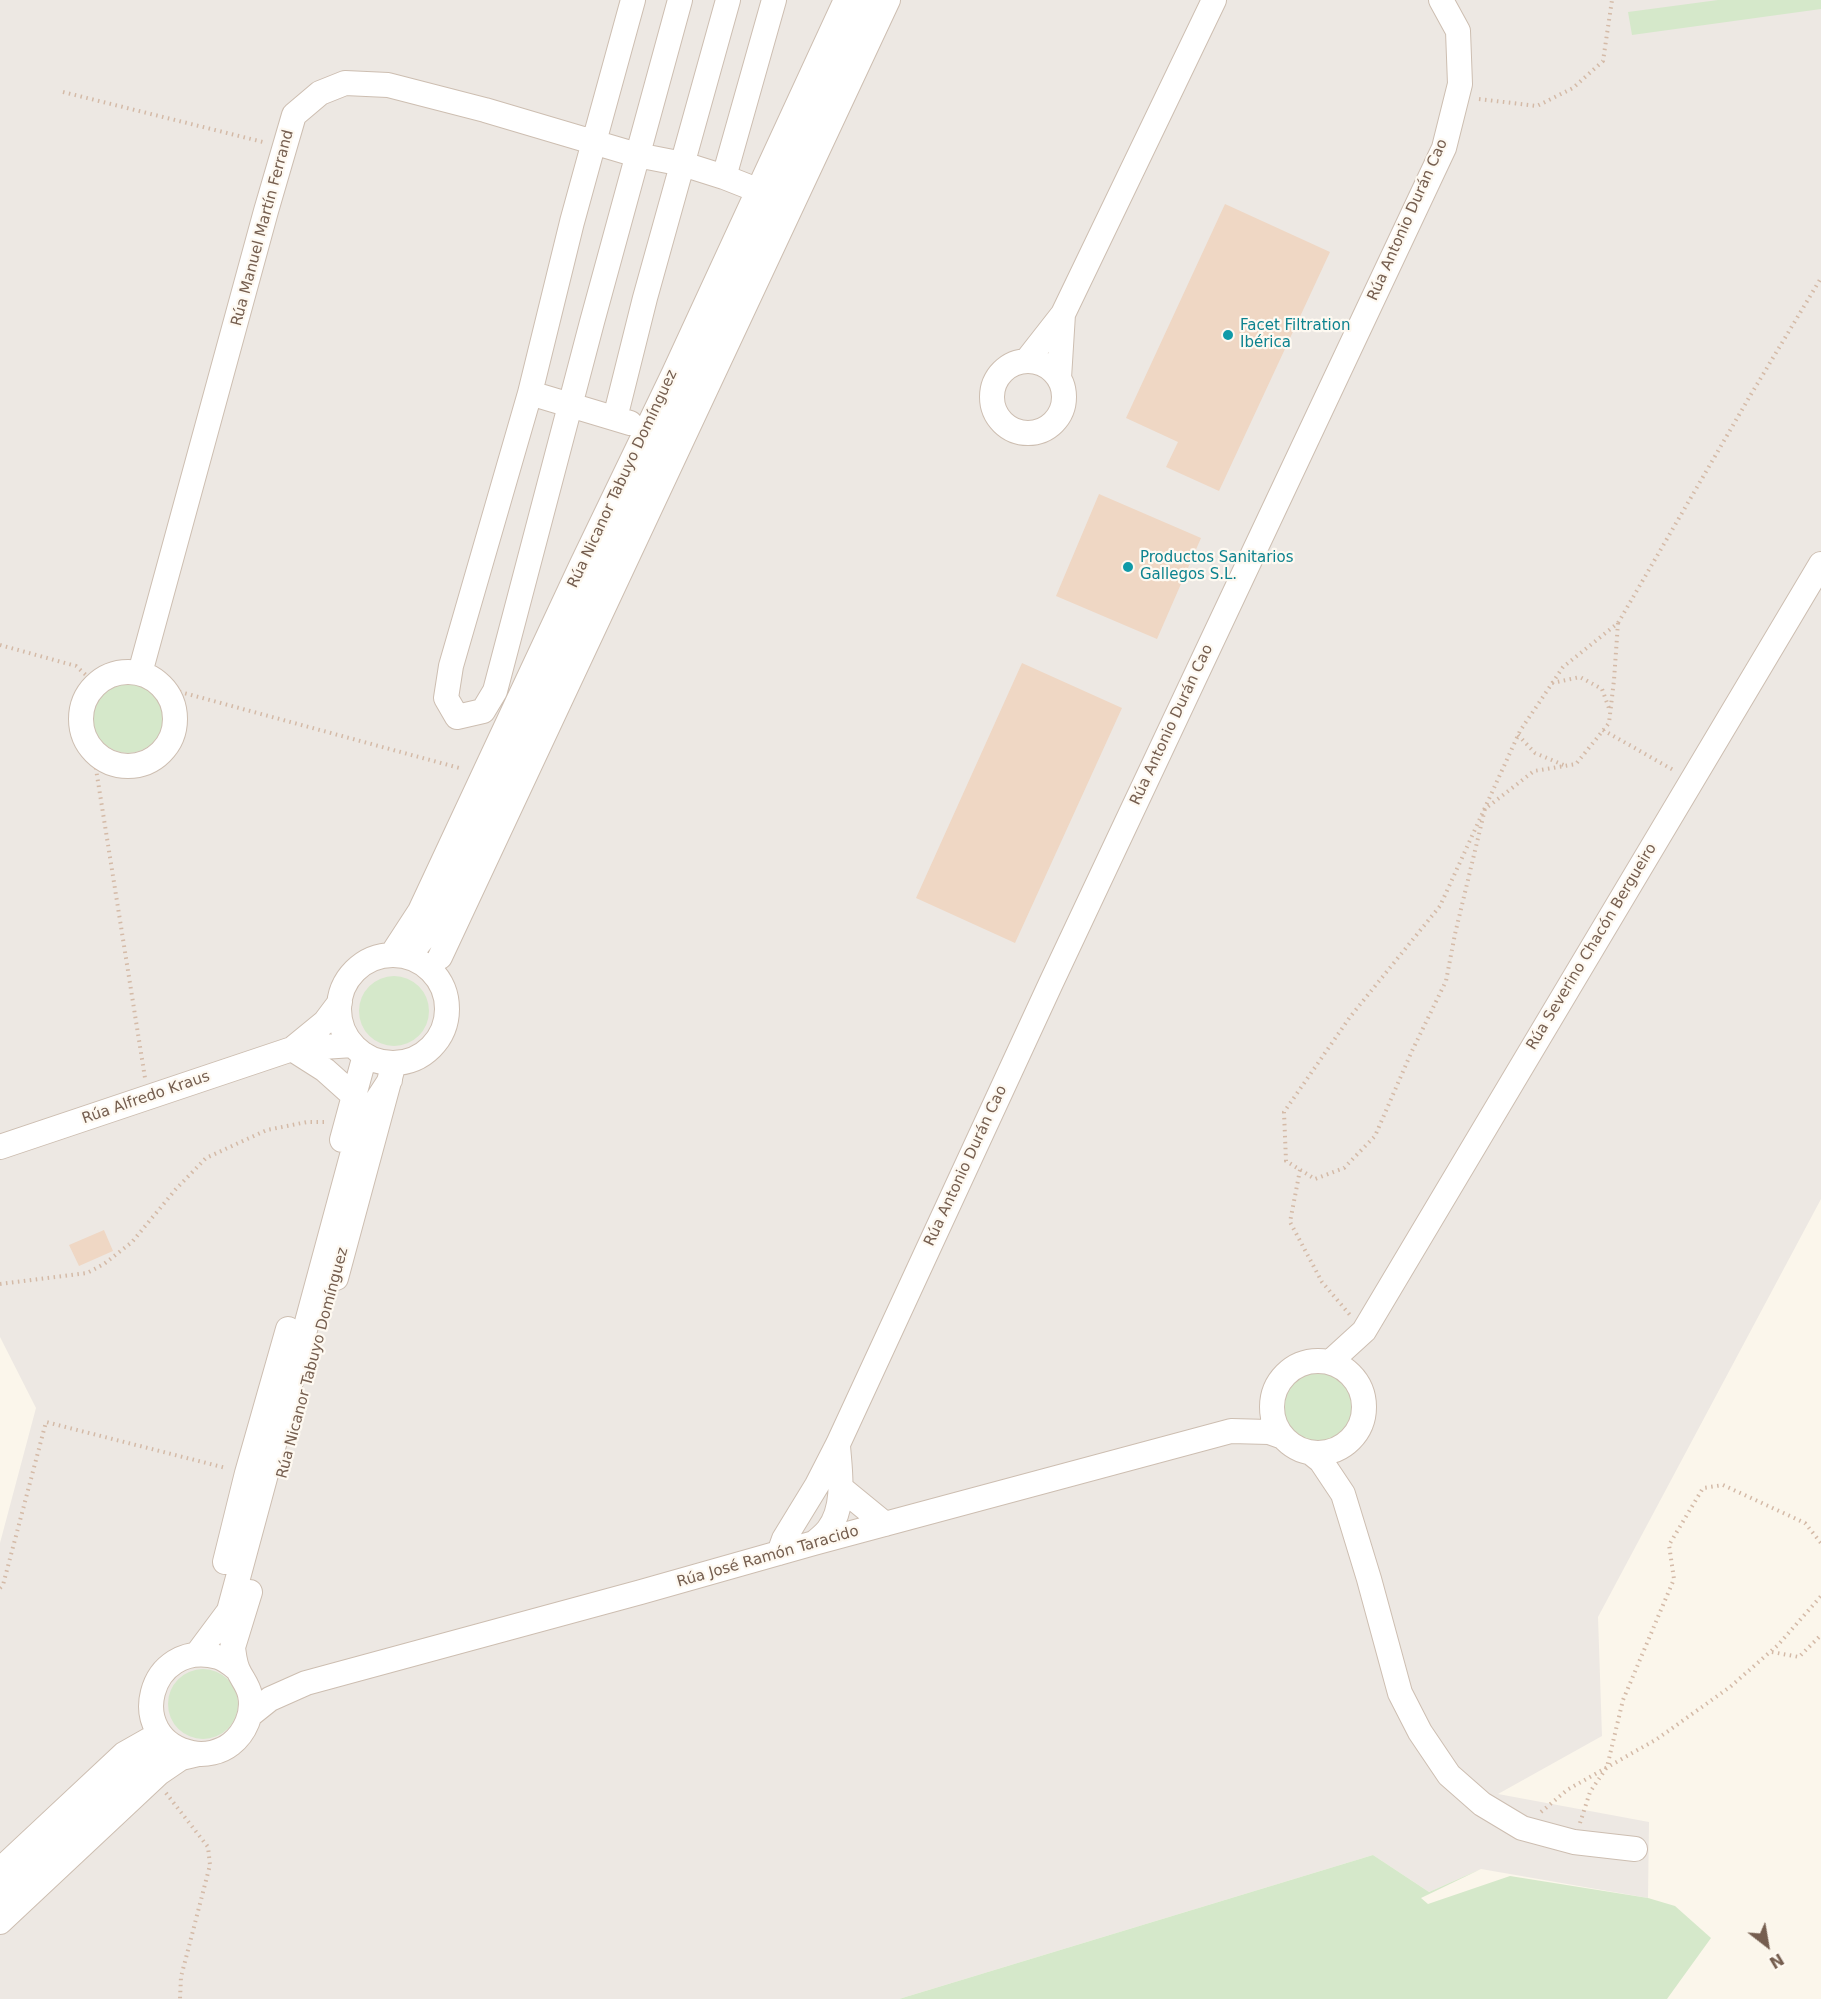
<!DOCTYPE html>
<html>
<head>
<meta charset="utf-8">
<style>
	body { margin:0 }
	#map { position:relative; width:1821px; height:1999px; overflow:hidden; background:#fbf6eb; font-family:"DejaVu Sans",sans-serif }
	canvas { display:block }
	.north { position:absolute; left:1737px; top:1915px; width:60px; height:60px; -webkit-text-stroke:4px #fef9f1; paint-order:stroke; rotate:149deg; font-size:16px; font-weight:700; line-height:24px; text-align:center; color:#755e4f }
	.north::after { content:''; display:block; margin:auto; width:21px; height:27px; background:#755e4f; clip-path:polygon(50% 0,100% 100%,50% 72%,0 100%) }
</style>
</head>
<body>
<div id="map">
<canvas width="1821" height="1999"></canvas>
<div class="north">N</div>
</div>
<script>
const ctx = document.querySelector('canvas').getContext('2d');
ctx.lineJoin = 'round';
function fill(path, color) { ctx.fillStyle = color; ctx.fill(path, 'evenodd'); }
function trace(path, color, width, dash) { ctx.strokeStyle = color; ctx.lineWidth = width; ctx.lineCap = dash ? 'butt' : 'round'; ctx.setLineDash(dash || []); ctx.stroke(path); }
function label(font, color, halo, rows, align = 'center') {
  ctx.font = font + ' "DejaVu Sans",sans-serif'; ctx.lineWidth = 4.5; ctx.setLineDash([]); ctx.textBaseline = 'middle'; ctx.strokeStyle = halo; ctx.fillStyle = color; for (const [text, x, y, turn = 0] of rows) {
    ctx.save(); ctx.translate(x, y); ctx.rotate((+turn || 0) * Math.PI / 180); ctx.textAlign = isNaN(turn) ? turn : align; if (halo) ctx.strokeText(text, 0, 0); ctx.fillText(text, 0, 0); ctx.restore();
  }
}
const industrial = new Path2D(`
	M0,0H1821V1199L1598,1617L1602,1736L1498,1794L1649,1822L1648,1898L1481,1869L1429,1892L1373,1855L899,1999H0V1543L36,1408L0,1337Z`);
const green = new Path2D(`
	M1718,0H1821V9L1632,35L1628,12Z
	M93 718a35 35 0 1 1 70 0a35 35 0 1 1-70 0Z
	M359 1011a35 35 0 1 1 70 0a35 35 0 1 1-70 0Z
	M1283 1406a35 35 0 1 1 70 0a35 35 0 1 1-70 0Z
	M168 1704a35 35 0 1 1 70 0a35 35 0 1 1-70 0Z
	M1373,1855L1429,1892L1481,1869L1421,1898L1428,1904L1510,1876L1648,1898L1675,1906L1711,1938L1667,1999H899Z`);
const building = new Path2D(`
	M1225,204L1330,252L1219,491L1166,467L1178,442L1126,418Z
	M1099,494L1201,538L1157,639L1056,596Z
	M1022,663L1122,708L1015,943L916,898Z
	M104,1230L113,1251L79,1266L69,1245Z`);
const path = new Path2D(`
	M63,92L263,142
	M1479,99L1537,106L1573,88L1603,61L1612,0
	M1618,623L1614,680L1609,723L1576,764L1534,771L1485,809L1455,934L1446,981L1411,1053L1375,1136L1344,1168L1315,1179L1286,1161L1284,1112L1350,1017L1440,906L1520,731L1563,667L1618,623L1750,396L1821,278
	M0,645L76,666L96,684
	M1552,683L1580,677L1602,689L1610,711
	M162,687L463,769
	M1603,730L1675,771
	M1518,735L1535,753L1566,766
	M93,750L145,1078
	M1300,1170L1290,1222L1322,1282L1350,1315
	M0,1284L87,1273L104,1264L132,1242L176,1189L206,1158L267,1130L307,1122H325
	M0,1588L3,1585L46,1422L226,1468
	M1772,1652L1799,1657L1821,1635
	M166,1793L208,1847L210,1865L181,1977L180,1999
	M1541,1812L1567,1790L1657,1739L1730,1687L1778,1645L1821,1596
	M1580,1823L1590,1792L1607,1767L1623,1700L1674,1579L1669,1545L1703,1488L1723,1485L1805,1523L1821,1543`);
const minor = new Path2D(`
	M633,0L572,222L530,393L451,666L446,698L457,717L483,711L495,691L592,322L680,0
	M724,177L774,0
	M1027,360L1063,314L1214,0
	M992 397a36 36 0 1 1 72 0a36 36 0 1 1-72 0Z
	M1059,378L1063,314
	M530,393L630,423
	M615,418L645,298L728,0
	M81 719a47 47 0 1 1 94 0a47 47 0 1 1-94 0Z
	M140,673L266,211L294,115L320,93L345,83L388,85L485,110L637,155L683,164L724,177L757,190
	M394,951L420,911L582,564L674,373L846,0
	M339 1009a54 54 0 1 1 108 0a54 54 0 1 1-108 0Z
	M408,957L438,920L867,0
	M440,957L888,0
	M292,1049L325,1070L354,1096
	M292,1049L325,1022L340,1002
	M342,1140L365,1055
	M0,1147L292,1049L353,1045
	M336,1278L394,1063
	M1272 1407a46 46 0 1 1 92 0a46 46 0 1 1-92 0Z
	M1330,1362L1364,1331L1821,564
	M1311,1453L1321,1461L1343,1494L1369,1579L1400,1693L1420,1732L1449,1775L1482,1804L1522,1828L1574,1842L1635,1849
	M841,1488L885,1524
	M814,1543C819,1539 824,1535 828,1530C846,1507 840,1472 838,1446
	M779,1553L784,1539L817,1485L838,1444L1051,983L1444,148L1460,84L1458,31L1441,0
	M225,1562L247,1473L288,1329
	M231,1630C233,1642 233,1660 238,1670C242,1679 248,1685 250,1695C254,1713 245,1733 231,1744C221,1752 205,1756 192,1753C123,1739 148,1638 218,1657C225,1659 232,1665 237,1669
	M234,1644L250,1592
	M197,1654L229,1611L360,1126L390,1080
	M250,1715L270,1699L306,1683L641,1592L814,1543L1231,1431L1269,1432L1283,1437
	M0,1870L124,1754L154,1737
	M0,1897L138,1768L171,1751
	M0,1922L159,1773L181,1758L198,1754`);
const markers = [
	[1228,335,6,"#0f9aa8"],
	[1128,567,6,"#0f9aa8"]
];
const streetNames = [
	["Rúa Antonio Durán Cao",1408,220,-66],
	["Rúa Manuel Martín Ferrand",263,228,-75],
	["Rúa Nicanor Tabuyo Domínguez",623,479,-65],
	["Rúa Antonio Durán Cao",1172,725,-65],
	["Rúa Severino Chacón Bergueiro",1592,947,-59],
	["Rúa Alfredo Kraus",146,1098,-19],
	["Rúa Antonio Durán Cao",966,1166,-65],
	["Rúa Nicanor Tabuyo Domínguez",313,1363,-75],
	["Rúa José Ramón Taracido",768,1557,-16]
];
const cultureNames = [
	["Facet Filtration",1240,326],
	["Ibérica",1240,343],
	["Productos Sanitarios",1140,558],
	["Gallegos S.L.",1140,575]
];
fill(industrial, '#ede8e3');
fill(green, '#d5e8ca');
fill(building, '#efd7c4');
trace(minor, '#cdbeb1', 26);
trace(path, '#d4baa7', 4, [1.5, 4.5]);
trace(minor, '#fff', 24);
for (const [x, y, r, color] of markers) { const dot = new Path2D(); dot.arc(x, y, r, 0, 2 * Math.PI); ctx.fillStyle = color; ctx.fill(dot); trace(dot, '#fef9f1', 2); }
label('15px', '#755e4f', '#fef9f1', streetNames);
label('15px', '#0d838f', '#fef9f1', cultureNames, 'left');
</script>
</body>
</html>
